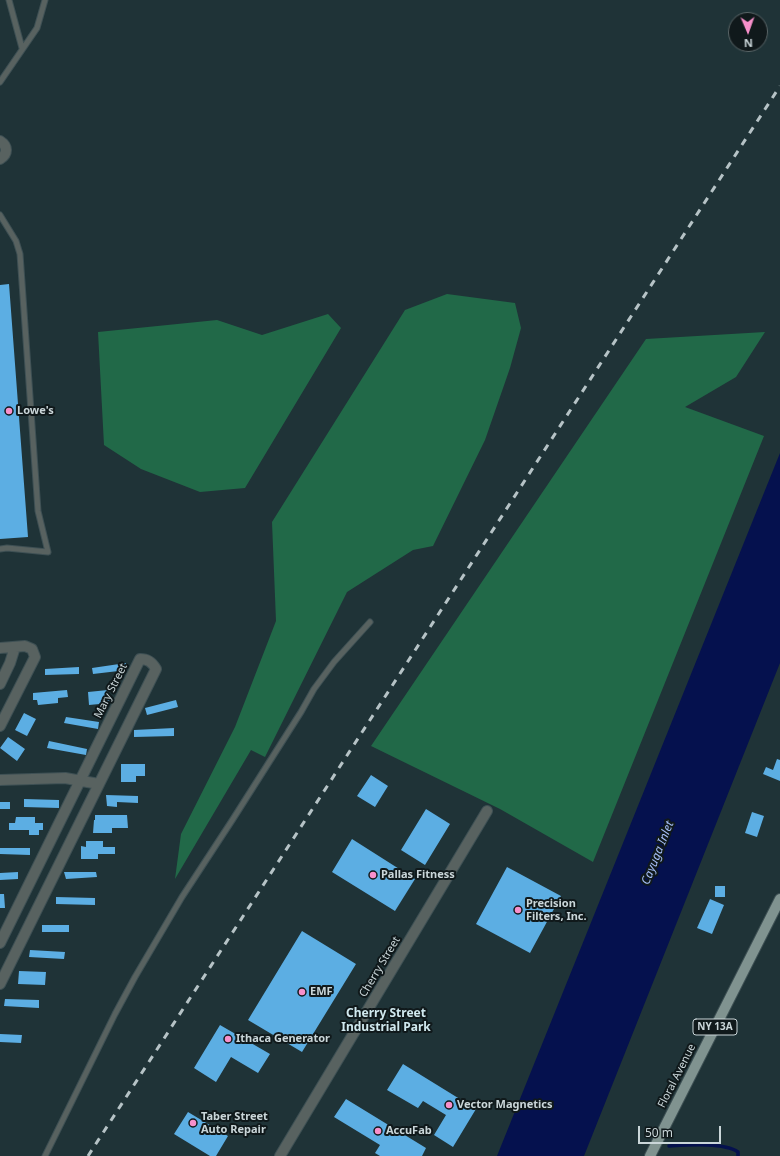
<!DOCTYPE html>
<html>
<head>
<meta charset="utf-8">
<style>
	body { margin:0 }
	#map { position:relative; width:780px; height:1156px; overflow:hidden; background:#1f3337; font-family:"Noto Sans",sans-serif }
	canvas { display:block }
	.north { position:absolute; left:728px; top:12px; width:40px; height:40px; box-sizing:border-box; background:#10191b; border:1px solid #5a6567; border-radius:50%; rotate:178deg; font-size:11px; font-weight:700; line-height:16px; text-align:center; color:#cad6d9 }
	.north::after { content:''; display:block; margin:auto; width:14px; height:18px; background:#f890cb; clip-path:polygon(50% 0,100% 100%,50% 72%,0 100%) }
	.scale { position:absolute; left:638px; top:1126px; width:83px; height:18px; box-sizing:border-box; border:2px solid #cad6d9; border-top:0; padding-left:5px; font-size:12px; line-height:14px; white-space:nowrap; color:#cad6d9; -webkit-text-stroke:3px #10191b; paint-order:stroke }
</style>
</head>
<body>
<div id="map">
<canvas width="780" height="1156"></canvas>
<div class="north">N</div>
<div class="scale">50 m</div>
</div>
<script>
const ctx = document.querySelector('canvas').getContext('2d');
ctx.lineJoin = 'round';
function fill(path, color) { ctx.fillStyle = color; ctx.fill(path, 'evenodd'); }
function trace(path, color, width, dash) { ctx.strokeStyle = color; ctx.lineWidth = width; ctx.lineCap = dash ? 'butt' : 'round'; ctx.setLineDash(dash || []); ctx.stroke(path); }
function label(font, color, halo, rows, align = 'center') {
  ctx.font = font + ' "Noto Sans",sans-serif'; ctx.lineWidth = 4; ctx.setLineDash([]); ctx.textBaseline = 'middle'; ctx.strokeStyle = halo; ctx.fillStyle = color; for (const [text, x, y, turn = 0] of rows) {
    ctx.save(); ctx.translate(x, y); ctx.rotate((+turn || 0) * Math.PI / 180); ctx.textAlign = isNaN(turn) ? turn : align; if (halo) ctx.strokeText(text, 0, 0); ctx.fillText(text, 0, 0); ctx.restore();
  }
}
const forest = new Path2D(`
	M447,294L515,303L521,328L510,368L485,440L433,546L413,550L347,592L265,757L251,750L175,879L181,834L235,727L276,621L272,522L405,310Z
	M328,314L341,328L245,488L200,492L141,469L104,445L98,332L217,320L262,335Z
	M765,332L736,377L685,407L764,436L593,862L500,809L371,746L646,339Z`);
const water = new Path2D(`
	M780,453V663L584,1156H497Z`);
const stream = new Path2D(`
	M669,1146C686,1145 724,1142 738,1152V1156`);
const building = new Path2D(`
	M9,284L28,537L0,539V285Z
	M126,663L127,670L93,674L92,668Z
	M79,667V674L45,675V669Z
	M67,690L68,697L58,698V703L38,705L37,700H33V693Z
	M108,690L110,703L89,705L88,692Z
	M176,700L178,707L147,715L145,708Z
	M24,713L36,719L27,736L15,730Z
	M66,717L99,722L98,729L64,723Z
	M174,728V736L134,737V730Z
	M8,737L25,749L17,761L0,748Z
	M49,741L87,749L86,755L47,748Z
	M777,759L780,760V781L763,774L766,767L773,770Z
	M121,764H145V776H136V782H121Z
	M371,775L388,786L375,807L357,796Z
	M106,795L138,796V803L117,802V807L107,806Z
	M24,799L59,800V808L24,807Z
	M0,802H10V809H0Z
	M426,809L450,824L425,865L401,850Z
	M752,812L764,816L757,837L745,833Z
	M95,815H127L128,828H112V833H93L94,820H95Z
	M16,817H35V823H43V830H39V835H29V830H9V823H15Z
	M352,839L415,879L395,911L332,872Z
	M86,841H103V847H115V854H98V859H81V846L86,847Z
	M0,848H30V855L0,854Z
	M507,867L561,896L530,953L476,924Z
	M18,872V879L0,880V873Z
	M64,872H96L97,877L66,879Z
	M715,886H725V897H715Z
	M0,894H4L5,908H0Z
	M56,897L95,898V905L56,904Z
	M710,899L724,905L712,934L697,928Z
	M42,925H69V932H42Z
	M302,931L356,964L302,1052L248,1020Z
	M30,950L65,952L64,959L29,957Z
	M19,971L46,972L45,985L18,984Z
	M5,999L39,1000V1008L4,1006Z
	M220,1025L270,1054L258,1073L231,1057L216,1082L194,1068Z
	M0,1034L22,1035L21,1043L0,1042Z
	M403,1064L476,1109L453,1147L434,1135L446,1115L423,1101L418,1108L387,1090Z
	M346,1099L426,1148L422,1156H380L375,1153L380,1145L334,1117Z
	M188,1112L228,1136L216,1156H210L174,1134Z`);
const service = new Path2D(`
	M9,0L22,48
	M0,82L37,28L45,0
	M0,215L16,241L20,254L38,511L48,552L7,548L0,549
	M45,1156L115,1014L135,977L182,897L233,819L301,712L314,689L334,662L370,622`);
const minor = new Path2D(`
	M0,141C8,146 8,154 0,159
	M0,648L25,646L32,649L35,657L0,726
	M0,684L10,663L15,647
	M0,780L65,778L99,784
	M0,943L140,659C148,659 152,662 156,669L0,984
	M280,1156L487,811`);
const primary = new Path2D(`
	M650,1156L780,899`);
const rail = new Path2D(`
	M88,1156L780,86`);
const markers = [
	[9,411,4,"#f890cb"],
	[373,875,4,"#f890cb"],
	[518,910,4,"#f890cb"],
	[302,992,4,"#f890cb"],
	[228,1039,4,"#f890cb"],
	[449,1105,4,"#f890cb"],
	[193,1123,4,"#f890cb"],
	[378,1131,4,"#f890cb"]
];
const shields = [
	[715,1027,44]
];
const shieldNames = [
	["NY 13A",715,1027]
];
const poiNames = [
	["Lowe's",17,411],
	["Pallas Fitness",381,875],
	["Precision",526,904],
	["Filters, Inc.",526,917],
	["EMF",310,992],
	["Ithaca Generator",236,1039],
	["Vector Magnetics",457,1105],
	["Taber Street",201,1117],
	["Auto Repair",201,1130],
	["AccuFab",386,1131]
];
const streetNames = [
	["Mary Street",111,691,-63],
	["Cherry Street",380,967,-59],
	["Floral Avenue",677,1076,-63]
];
const waterNames = [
	["Cayuga Inlet",658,853,-68]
];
const neighbourhoodNames = [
	["Cherry Street",386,1014],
	["Industrial Park",386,1028]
];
fill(forest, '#216948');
fill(water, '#05114e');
trace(stream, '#05114e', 3.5);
fill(building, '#5caee3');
trace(service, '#3e5054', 7);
trace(minor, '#3e5054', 12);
trace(primary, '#3e5054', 12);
trace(service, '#586260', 5);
trace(minor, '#586260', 10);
trace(primary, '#809390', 10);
trace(rail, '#b6c3c6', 3, [7, 7]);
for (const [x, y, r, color] of markers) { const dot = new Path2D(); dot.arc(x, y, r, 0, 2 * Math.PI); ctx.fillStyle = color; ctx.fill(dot); trace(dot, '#10191b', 1.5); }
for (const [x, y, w] of shields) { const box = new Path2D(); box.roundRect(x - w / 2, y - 8, w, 16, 3); ctx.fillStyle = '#10191b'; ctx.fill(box); trace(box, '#cad6d9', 1); }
label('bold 10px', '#cad6d9', null, shieldNames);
label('bold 11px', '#cad6d9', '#10191b', poiNames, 'left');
label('11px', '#cad6d9', '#10191b', streetNames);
label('italic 12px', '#a6bff8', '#10191b', waterNames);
label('bold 12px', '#d0e8ee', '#10191b', neighbourhoodNames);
</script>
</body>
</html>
